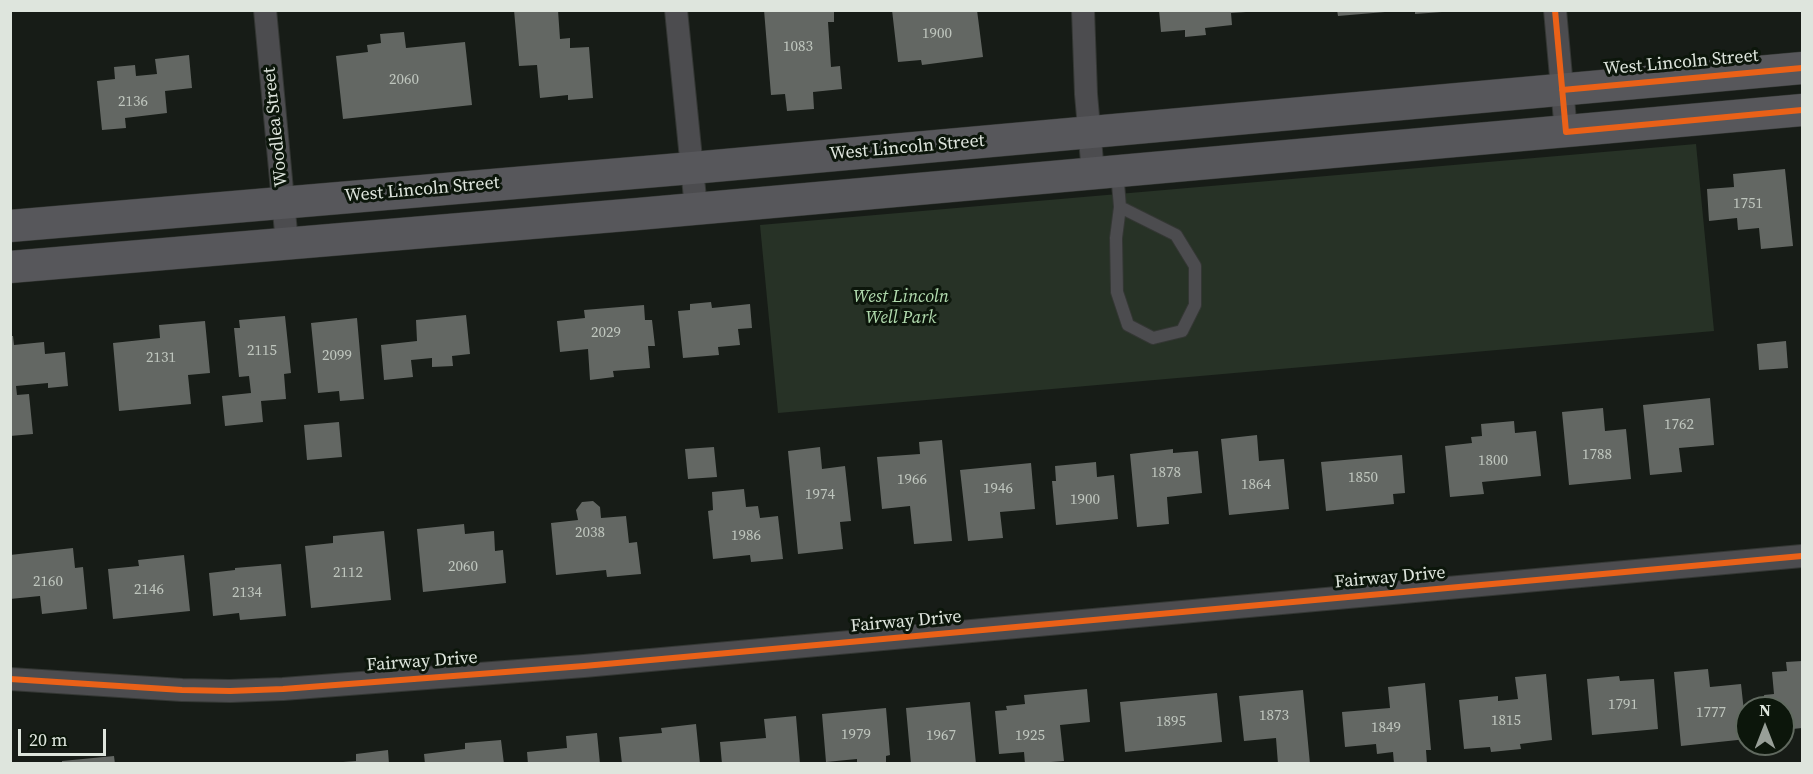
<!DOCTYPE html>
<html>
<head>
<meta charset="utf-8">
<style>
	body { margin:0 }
	#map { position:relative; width:1813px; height:774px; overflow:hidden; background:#171c17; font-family:"Source Serif 4",serif }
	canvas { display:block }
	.frame { position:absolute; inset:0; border:12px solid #dee5dd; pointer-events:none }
	.north { position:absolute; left:1735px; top:696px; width:60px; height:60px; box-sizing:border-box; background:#0c160b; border:2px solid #60695f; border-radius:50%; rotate:0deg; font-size:16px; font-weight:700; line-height:24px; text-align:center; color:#dee5dd }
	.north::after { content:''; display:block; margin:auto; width:21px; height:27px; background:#989f98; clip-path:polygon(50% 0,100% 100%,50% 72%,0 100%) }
	.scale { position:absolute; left:18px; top:729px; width:88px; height:27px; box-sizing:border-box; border:3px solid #dee5dd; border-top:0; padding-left:8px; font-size:18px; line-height:21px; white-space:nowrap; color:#dee5dd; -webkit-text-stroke:4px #0c160b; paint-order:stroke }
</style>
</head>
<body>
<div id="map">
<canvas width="1813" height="774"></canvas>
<div class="frame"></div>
<div class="north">N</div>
<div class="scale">20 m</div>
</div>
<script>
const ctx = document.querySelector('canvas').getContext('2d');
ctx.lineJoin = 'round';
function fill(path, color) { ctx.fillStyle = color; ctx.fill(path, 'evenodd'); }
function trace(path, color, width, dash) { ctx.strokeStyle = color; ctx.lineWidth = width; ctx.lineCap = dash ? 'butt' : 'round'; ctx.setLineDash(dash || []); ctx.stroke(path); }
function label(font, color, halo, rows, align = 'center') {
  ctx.font = font + ' "Source Serif 4",serif'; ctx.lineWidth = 6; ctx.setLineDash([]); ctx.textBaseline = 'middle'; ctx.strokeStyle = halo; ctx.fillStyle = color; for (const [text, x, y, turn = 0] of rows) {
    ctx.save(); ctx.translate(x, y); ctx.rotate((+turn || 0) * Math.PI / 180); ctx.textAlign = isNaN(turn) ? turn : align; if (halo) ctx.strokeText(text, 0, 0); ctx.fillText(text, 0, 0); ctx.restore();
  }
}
const green = new Path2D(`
	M1696,144L1714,331L778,413L760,225Z`);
const building = new Path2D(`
	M514,10H558L560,39L570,38V48L589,47L593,98L568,100V95L540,98L537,65L519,66Z
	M764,10H834V22H828L831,67L840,66L842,89L813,92L814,109L787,111L785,94L771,95Z
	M892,10H977L983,57L922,65L921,60L898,62Z
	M1159,10H1246V12L1231,13L1232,25L1205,28L1206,35L1185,37V30L1161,32Z
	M1337,10H1385V12L1338,16Z
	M1415,10H1442V12L1415,14Z
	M404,32L406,48L465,42L472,105L343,119L336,56L368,52L367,45L381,43L380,34Z
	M189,55L192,88L165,91L167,113L125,118L126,128L102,130L97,81L115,79L114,67L135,65L136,76L157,74L155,59Z
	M1785,169L1793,246L1761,249L1759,228L1738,230L1737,218L1709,221L1707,189L1734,187L1733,174Z
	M711,302L712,308L750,304L752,328L738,329L740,345L718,347L719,355L683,358L678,311L690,310V304Z
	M644,305L645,320H652L655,346H648L650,368L613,371L614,377L590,380L588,349L560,352L557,321L585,318L584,310Z
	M466,315L470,354L452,356L453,366L432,367V358L411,360L413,377L384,380L381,345L417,341L416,320Z
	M285,316L291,373L284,374L286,399L261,401L263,422L225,426L222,396L251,393L249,376L239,377L234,328H240L239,320Z
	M357,318L364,399L340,401L339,391L318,393L311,323Z
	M205,321L210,373L188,375L191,404L119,411L113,343L160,338L159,325Z
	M10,336H13L14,345L44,342L45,354L65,352L68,386L48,388V383L16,386L17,395L29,394L33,434L10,436Z
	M1786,341L1788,368L1759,370L1757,344Z
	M1710,398L1714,445L1679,448L1682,472L1650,475L1643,405Z
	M1603,408L1605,431L1626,429L1631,479L1569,485L1562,412Z
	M1514,421L1515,433L1536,431L1541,476L1482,482L1484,494L1450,497L1445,446L1472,443L1471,437L1482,436L1481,424Z
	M339,422L342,457L307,460L304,425Z
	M1257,435L1259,461L1284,459L1289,509L1229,515L1221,439Z
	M942,440L952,541L914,544L910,506L882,509L877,457L920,454L919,442Z
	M714,447L717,477L688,479L685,449Z
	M820,447L822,469L845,466L851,521L840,522L843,549L798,554L788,451Z
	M1173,449V453L1198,451L1202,493L1167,497L1169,524L1137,527L1130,454Z
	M1402,455L1405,493L1393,494L1394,504L1326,511L1321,462Z
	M1096,462L1097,477L1114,475L1118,519L1056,525L1052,481H1056L1055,466Z
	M1031,463L1035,509L1000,512L1003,538L968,541L960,470Z
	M744,489L746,507L758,506L760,518L778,516L783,559L751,562L750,555L713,559L708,511L713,510L712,492Z
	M593,501L600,507L601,518L626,516L629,543L637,542L641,574L607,577L606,570L556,575L551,523L578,520L576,510L582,502Z
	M464,524L465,534L494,531L495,551L503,550L506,583L423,592L417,529Z
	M384,531L391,600L311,608L305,546L333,543V536Z
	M73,548L75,568L83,567L87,609L42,614L40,596L10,599V555Z
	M184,555L190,611L113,619L108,569L139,566L138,560Z
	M281,564L286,616L240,620L239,613L213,616L209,573L235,570V568Z
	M1802,661V728L1783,730V708H1766L1764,695L1774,694L1772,672L1787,671L1786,662Z
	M1708,669L1710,687L1741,684L1747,739L1681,746L1674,672Z
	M1546,674L1552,740L1520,744L1521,749L1491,752L1490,747L1464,749L1459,700L1498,696V701L1518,699L1515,677Z
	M1619,676L1620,681L1654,679L1658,729L1592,735L1587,679Z
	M1425,683L1431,750H1426L1427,764H1394L1393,752L1377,754L1376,744L1345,747L1342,712L1390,708L1388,687Z
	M1087,689L1090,722L1060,725L1064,761L1025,764L1024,752L999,754L995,711L1007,710L1006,706L1025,704L1024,695Z
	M1303,690L1310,764H1278L1276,738L1244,741L1239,696Z
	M1217,693L1222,742L1125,752L1120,702Z
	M970,702L976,764H911L906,708Z
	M886,708L890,755L886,756V764H857V759L826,762L822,714Z
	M796,716L800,764H722L720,742L766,738L764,719Z
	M696,724L700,764H622L619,737L662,733L661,728Z
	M597,733L600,764H528L527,752L567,748L566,736Z
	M501,740L504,764H425L424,754L465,749V743Z
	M388,750L389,764H343V762L356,761V754Z
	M114,756L115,764H62V761Z`);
const lane = new Path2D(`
	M1117,172L1120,207L1116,238L1117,292L1128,325L1153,338L1182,331L1195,305V266L1176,235L1120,207`);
const street = new Path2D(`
	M265,10L287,243
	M676,10L696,208
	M1083,10L1086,94L1093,173
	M1555,10L1566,132
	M10,679L182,690L230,691L283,689L584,666L1802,556`);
const secondary = new Path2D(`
	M10,226L692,168L1802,68
	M10,267L638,214L1802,110`);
const cycleway = new Path2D(`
	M1555,10L1566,132L1802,110
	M1562,90L1802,68
	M10,679L182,690L230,691L283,689L584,666L1802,556`);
const numberNames = [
	["1900",937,34],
	["1083",798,47],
	["2060",404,80],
	["2136",133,102],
	["1751",1748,204],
	["2029",606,333],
	["2115",262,351],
	["2099",337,356],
	["2131",161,358],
	["1762",1679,425],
	["1788",1597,455],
	["1800",1493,461],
	["1878",1166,473],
	["1850",1363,478],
	["1966",912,480],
	["1864",1256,485],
	["1946",998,489],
	["1974",820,495],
	["1900",1085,500],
	["2038",590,533],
	["1986",746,536],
	["2060",463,567],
	["2112",348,573],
	["2160",48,582],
	["2146",149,590],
	["2134",247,593],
	["1791",1623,705],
	["1777",1711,713],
	["1873",1274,716],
	["1815",1506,721],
	["1895",1171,722],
	["1849",1386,728],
	["1979",856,735],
	["1967",941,736],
	["1925",1030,736]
];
const streetNames = [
	["West Lincoln Street",1681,63,-5],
	["Woodlea Street",276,127,-96],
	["West Lincoln Street",907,148,-5],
	["West Lincoln Street",422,190,-5],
	["Fairway Drive",1390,578,-5],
	["Fairway Drive",906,622,-5],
	["Fairway Drive",422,662,-4]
];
const parkNames = [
	["West Lincoln",901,297],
	["Well Park",901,318]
];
fill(green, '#273226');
fill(building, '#636763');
trace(lane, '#343734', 14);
trace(street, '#343734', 24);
trace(secondary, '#343734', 33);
trace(lane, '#4c4c4f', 12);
trace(street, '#4c4c4f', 22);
trace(secondary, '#57575b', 32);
trace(cycleway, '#ea6118', 6);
label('15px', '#bfc6be', null, numberNames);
label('18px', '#dee5dd', '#0c160b', streetNames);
label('italic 18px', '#b1dbae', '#0c160b', parkNames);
</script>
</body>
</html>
